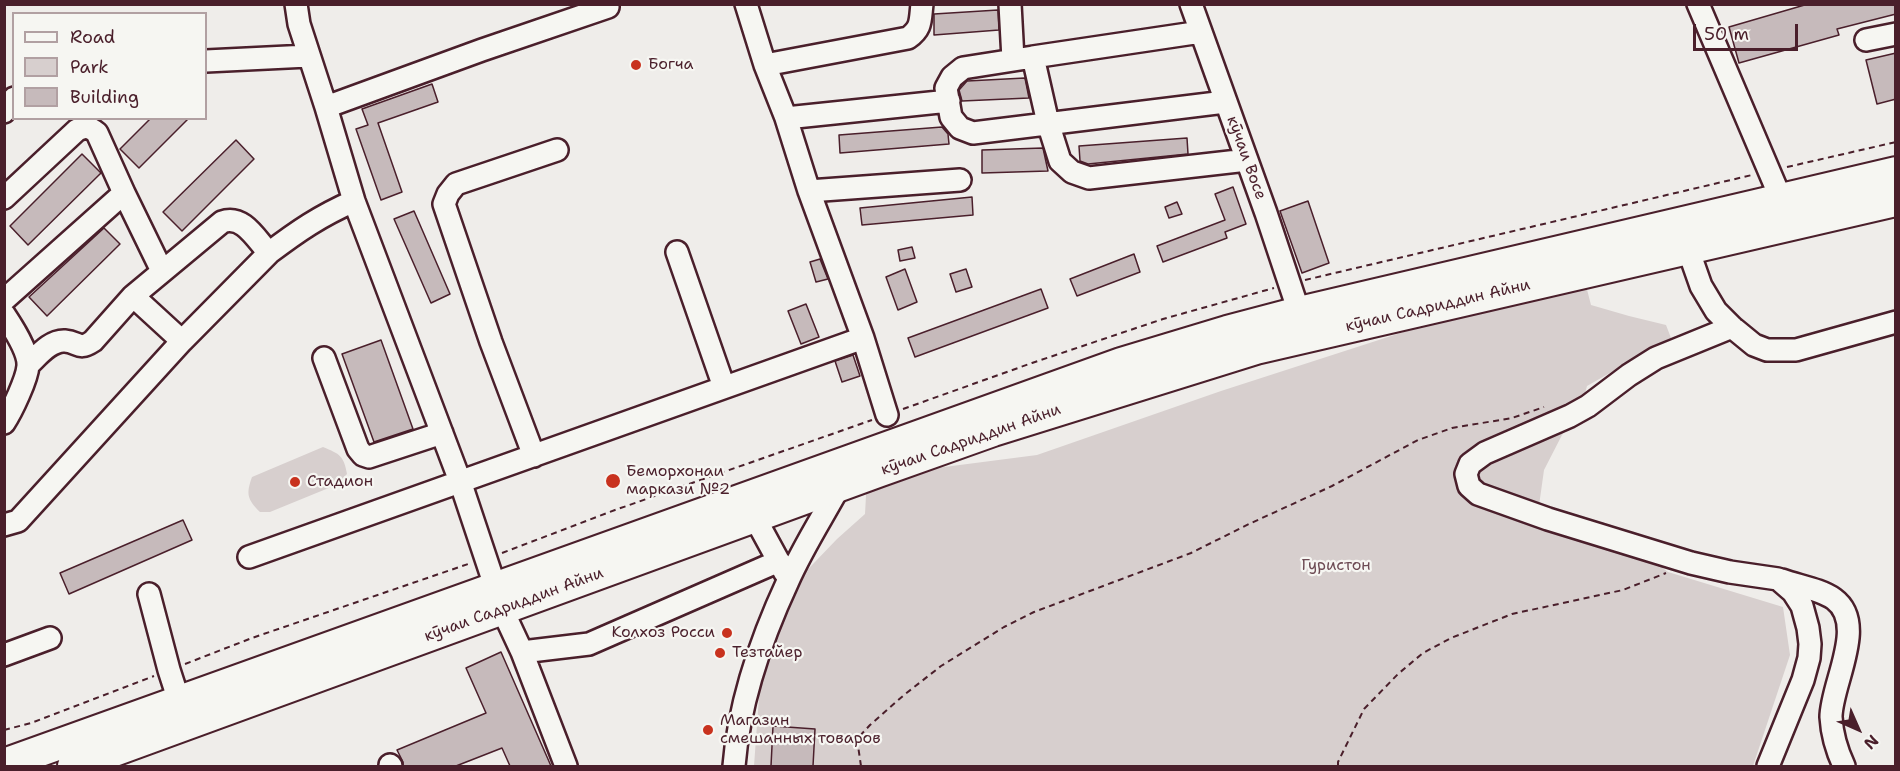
<!DOCTYPE html>
<html>
<head>
<meta charset="utf-8">
<style>
	body { margin:0 }
	#map { position:relative; width:1900px; height:771px; overflow:hidden; background:#efedea; font-family:"Shantell Sans",sans-serif }
	canvas { display:block }
	.frame { position:absolute; inset:0; border:6px solid #4a1f2b; pointer-events:none }
	.legend { position:absolute; left:12px; top:12px; width:195px; height:108px; box-sizing:border-box; background:#f6f6f2; border:2px solid #b1a0a2; margin:0; padding:8px 10px; list-style:none; font-size:18px; color:#4a1f2b }
	.legend li { display:flex; align-items:center; gap:12px; height:30px }
	.legend b { width:30px; border:2px solid #b1a0a2 }
	.north { position:absolute; left:1828px; top:699px; width:60px; height:60px; -webkit-text-stroke:4px #f6f6f2; paint-order:stroke; rotate:135deg; font-size:16px; font-weight:700; line-height:24px; text-align:center; color:#4a1f2b }
	.north::after { content:''; display:block; margin:auto; width:21px; height:27px; background:#4a1f2b; clip-path:polygon(50% 0,100% 100%,50% 72%,0 100%) }
	.scale { position:absolute; left:1693px; top:24px; width:105px; height:27px; box-sizing:border-box; border:3px solid #4a1f2b; border-top:0; padding-left:8px; font-size:18px; line-height:21px; white-space:nowrap; color:#4a1f2b; -webkit-text-stroke:4px #f6f6f2; paint-order:stroke }
</style>
</head>
<body>
<div id="map">
<canvas width="1900" height="771"></canvas>
<div class="frame"></div>
<ul class="legend">
<li><b style="height:8px;background:#f6f6f2"></b>Road</li>
<li><b style="height:16px;background:#d7cfce"></b>Park</li>
<li><b style="height:16px;background:#c6babb"></b>Building</li>
</ul>
<div class="north">N</div>
<div class="scale">50 m</div>
</div>
<script>
const ctx = document.querySelector('canvas').getContext('2d');
ctx.lineJoin = 'round';
function fill(path, color) { ctx.fillStyle = color; ctx.fill(path, 'evenodd'); }
function trace(path, color, width, dash) { ctx.strokeStyle = color; ctx.lineWidth = width; ctx.lineCap = dash ? 'butt' : 'round'; ctx.setLineDash(dash || []); ctx.stroke(path); }
function label(font, color, halo, rows, align = 'center') {
  ctx.font = font + ' "Shantell Sans",sans-serif'; ctx.lineWidth = 4.5; ctx.setLineDash([]); ctx.textBaseline = 'middle'; ctx.strokeStyle = halo; ctx.fillStyle = color; for (const [text, x, y, turn = 0] of rows) {
    ctx.save(); ctx.translate(x, y); ctx.rotate((+turn || 0) * Math.PI / 180); ctx.textAlign = isNaN(turn) ? turn : align; if (halo) ctx.strokeText(text, 0, 0); ctx.fillText(text, 0, 0); ctx.restore();
  }
}
const green = new Path2D(`
	M1583,274L1591,305L1629,316L1666,325L1671,338L1587,386L1582,404L1562,435L1544,470L1536,527L1547,532L1641,552L1668,572L1783,607L1790,655L1753,766H754L765,614L837,539L865,514L867,477L1037,455L1221,391Z
	M323,447C340,454 344,456 347,474L336,485L270,512H260C247,499 246,494 252,477Z`);
const building = new Path2D(`
	M1808,4H1896V14L1837,29L1839,35L1739,63L1729,27Z
	M998,10L999,30L934,35V14Z
	M1896,53V99L1877,104L1866,60Z
	M1025,78L1029,98L962,101L959,90L967,81Z
	M432,84L438,102L378,123L402,192L381,200L356,129L368,125L362,109Z
	M151,118H189L139,168L120,149Z
	M942,127L948,134L949,144L840,153L839,135Z
	M1187,138L1188,154L1088,164L1080,161L1079,146Z
	M236,140L254,159L182,231L163,212Z
	M1043,148L1048,171L982,173V150Z
	M82,154L101,173L28,245L10,226Z
	M1233,187L1246,224L1225,232L1227,238L1163,262L1157,246L1225,220L1215,194Z
	M972,197L973,215L862,225L860,208Z
	M1308,201L1329,263L1302,273L1280,211Z
	M1177,202L1182,214L1169,218L1165,207Z
	M414,211L450,294L431,303L394,219Z
	M104,228L120,244L47,316L29,297Z
	M912,247L915,258L900,261L898,250Z
	M1134,254L1140,272L1077,296L1070,279Z
	M820,259L828,279L816,282L810,262Z
	M905,269L917,302L898,310L886,277Z
	M966,269L972,287L956,292L950,274Z
	M1041,289L1048,308L915,357L908,338Z
	M806,304L819,337L801,344L788,311Z
	M381,340L413,429L374,442L342,354Z
	M853,355L860,376L842,382L835,361Z
	M183,520L192,540L69,594L60,573Z
	M501,652L551,766H510L502,748L456,766H403V762L397,750L486,713L466,668Z
	M773,726L815,729L813,766H771Z`);
const path = new Path2D(`
	M1787,167L1896,142
	M1305,280L1752,175
	M903,409L1032,363L1163,319L1274,288
	M502,553L615,510L872,420
	M185,664L252,638L471,563
	M4,730L31,723L154,676
	M861,766L857,739L870,725L904,695L941,666L1004,627L1034,612L1191,553L1249,524L1332,486L1418,440L1452,428L1512,418L1544,407
	M1338,766V762L1364,709L1398,674L1423,653L1451,638L1512,614L1623,590L1666,573`);
const minor = new Path2D(`
	M296,4L299,24L326,107L354,201L460,481L496,589
	M746,4L765,65L786,118L809,191L863,338L887,415
	M1010,4L1013,59
	M1191,4L1266,213L1299,312
	M1698,4L1781,199
	M1866,40L1896,34
	M1033,57L1201,32
	M206,61L308,56
	M765,65L908,38C922,28 920,21 922,4
	M1225,102L973,133L960,128L951,117L946,88L952,77L963,68L1033,57L1048,123L1060,161L1072,172L1089,178L1247,160
	M326,107L482,50L608,7
	M4,112L14,98
	M786,118L949,101
	M809,191L960,180
	M124,193L162,271
	M4,198L77,130C86,126 90,127 97,133L124,193L4,300
	M1688,249L1701,286L1716,311L1732,327L1754,345L1767,350H1796L1896,322
	M677,252L724,387
	M133,296L182,341
	M4,314C12,326 29,352 28,366C27,379 12,411 4,423
	M1732,327L1656,358L1629,375L1588,406L1570,416L1485,453L1470,464L1466,474L1469,486L1478,494L1548,519L1691,563L1730,572L1778,579L1793,592L1802,606L1808,628L1810,644L1809,658L1803,680L1768,766
	M324,358L358,449L363,455L369,457L442,433
	M28,365C38,356 50,340 65,341C79,342 78,351 93,341L133,296L222,222C243,214 256,239 269,253C298,231 320,216 354,201
	M534,456L491,342L444,204L448,194L456,184L557,150
	M755,518L785,573
	M4,525L18,521L182,341L269,253
	M249,557L863,338
	M1782,580C1798,586 1820,589 1834,599C1868,624 1831,684 1831,717C1832,735 1837,751 1844,766
	M149,594L169,670L179,701
	M502,609L522,652L589,644L779,561
	M522,652L566,766
	M4,655L50,638
	M390,765L391,766
	M734,766C739,703 761,639 788,581C802,549 822,518 839,487`);
const highway = new Path2D(`
	M4,764L1121,363L1227,331L1299,312L1896,172
	M73,766L878,472L993,431L1256,349L1896,201`);
const markers = [
	[636,65,6,"#c8321e"],
	[613,481,8,"#c8321e"],
	[295,482,6,"#c8321e"],
	[727,633,6,"#c8321e"],
	[720,653,6,"#c8321e"],
	[708,730,6,"#c8321e"]
];
const poiNames = [
	["Богча",648,65],
	["Беморхонаи",626,472],
	["маркази №2",626,490],
	["Стадион",307,482],
	["Колхоз Росси",715,633,"right"],
	["Тезтайер",732,653],
	["Магазин",720,721],
	["смешанных товаров",720,739]
];
const streetNames = [
	["кӯчаи Восе",1246,158,70],
	["кӯчаи Садриддин Айни",1438,306,-13],
	["кӯчаи Садриддин Айни",971,440,-19],
	["кӯчаи Садриддин Айни",514,605,-20]
];
const parkNames = [
	["Гуристон",1336,566]
];
fill(green, '#d7cfce');
fill(building, '#c6babb');
trace(building, '#4a1f2b', 1.5);
trace(minor, '#4a1f2b', 26);
trace(highway, '#4a1f2b', 34);
trace(path, '#4a1f2b', 2, [6, 4.5]);
trace(minor, '#f6f6f2', 21);
trace(highway, '#f6f6f2', 30);
for (const [x, y, r, color] of markers) { const dot = new Path2D(); dot.arc(x, y, r, 0, 2 * Math.PI); ctx.fillStyle = color; ctx.fill(dot); trace(dot, '#f6f6f2', 2); }
label('16px', '#4a1f2b', '#f6f6f2', poiNames, 'left');
label('16px', '#4a1f2b', '#f6f6f2', streetNames);
label('16px', '#6d4b54', '#f6f6f2', parkNames);
</script>
</body>
</html>
